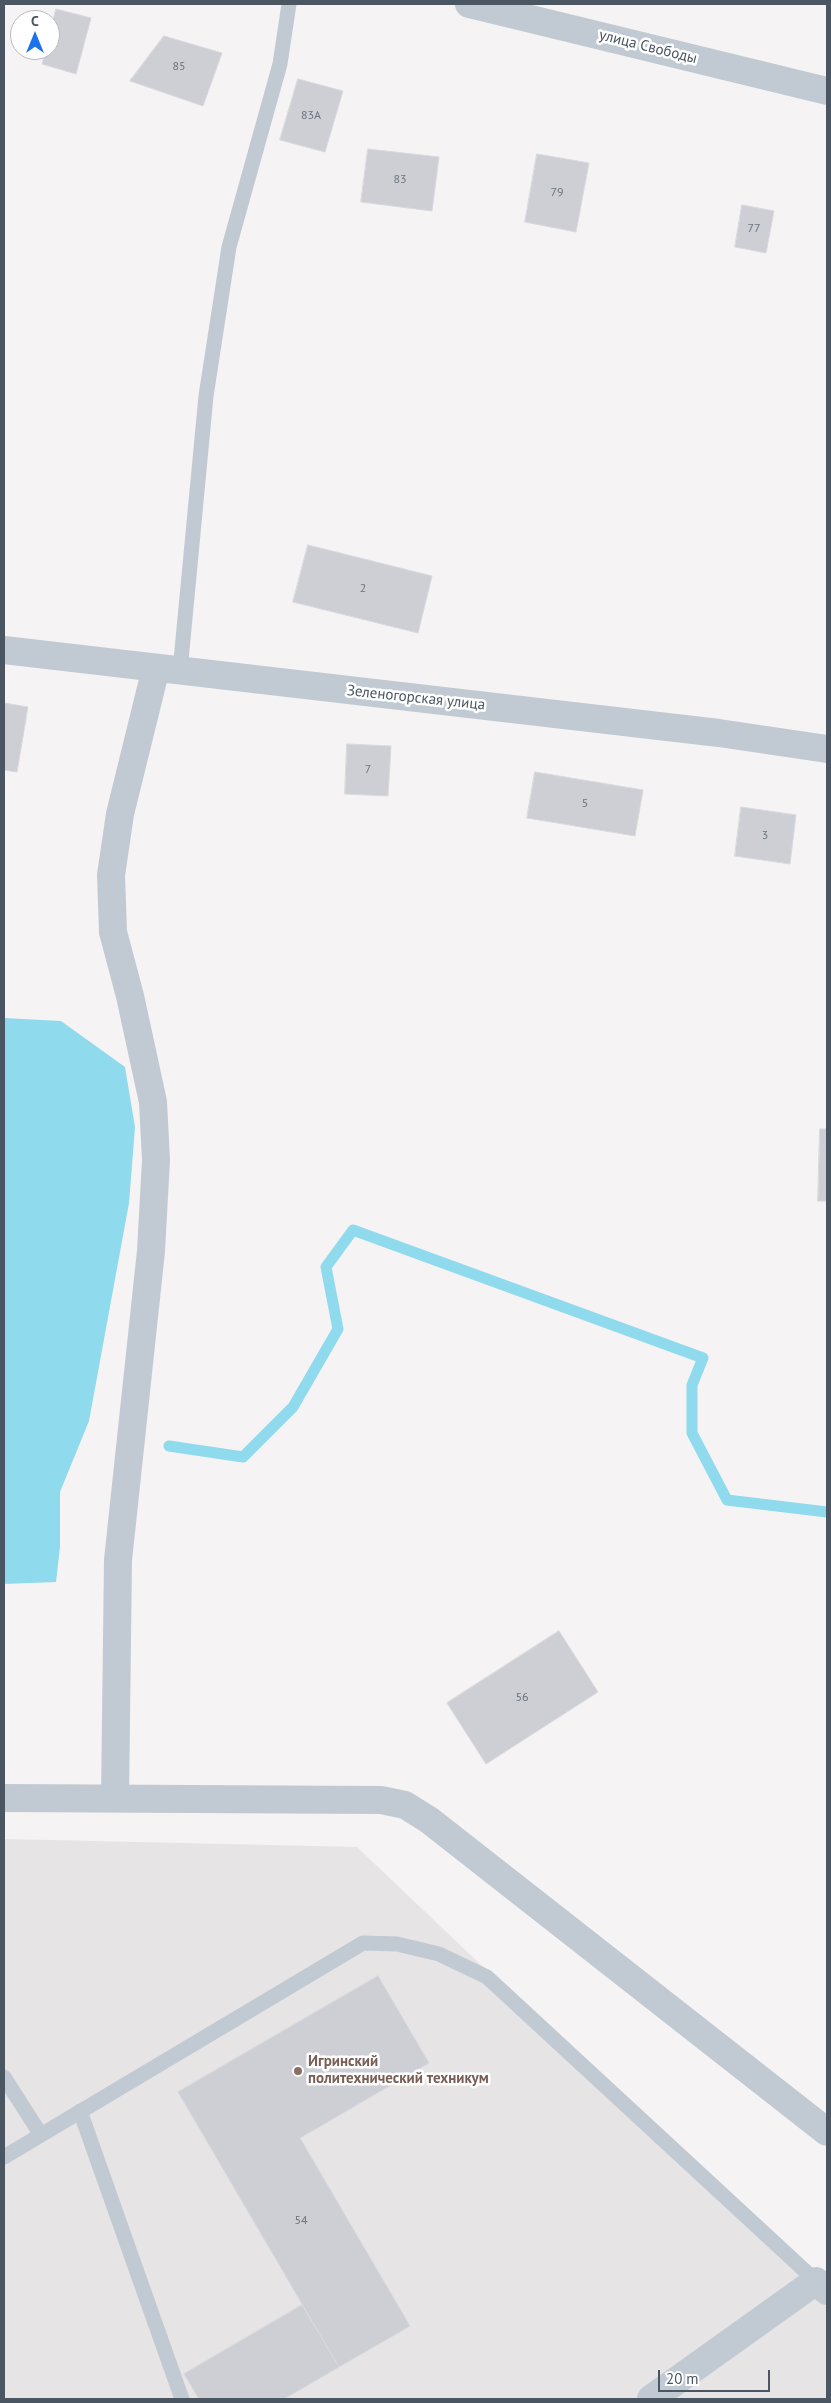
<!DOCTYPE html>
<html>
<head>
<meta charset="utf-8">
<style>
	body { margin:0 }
	#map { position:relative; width:831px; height:2403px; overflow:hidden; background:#f5f3f3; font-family:"PT Sans",sans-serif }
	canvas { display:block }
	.frame { position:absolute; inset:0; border:5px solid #4a5661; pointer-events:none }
	.north { position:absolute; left:10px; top:10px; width:50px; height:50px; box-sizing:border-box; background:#fff; border:1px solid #b7bbc0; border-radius:50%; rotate:0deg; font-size:14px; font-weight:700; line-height:20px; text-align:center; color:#4a5661 }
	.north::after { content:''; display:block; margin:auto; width:18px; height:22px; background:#1a73e8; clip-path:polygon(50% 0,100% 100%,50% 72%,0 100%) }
	.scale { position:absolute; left:658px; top:2370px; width:112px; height:22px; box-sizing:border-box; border:2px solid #4a5661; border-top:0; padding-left:6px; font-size:15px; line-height:18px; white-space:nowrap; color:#4a5661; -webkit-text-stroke:4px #fff; paint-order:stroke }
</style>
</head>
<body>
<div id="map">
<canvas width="831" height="2403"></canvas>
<div class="frame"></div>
<div class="north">С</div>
<div class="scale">20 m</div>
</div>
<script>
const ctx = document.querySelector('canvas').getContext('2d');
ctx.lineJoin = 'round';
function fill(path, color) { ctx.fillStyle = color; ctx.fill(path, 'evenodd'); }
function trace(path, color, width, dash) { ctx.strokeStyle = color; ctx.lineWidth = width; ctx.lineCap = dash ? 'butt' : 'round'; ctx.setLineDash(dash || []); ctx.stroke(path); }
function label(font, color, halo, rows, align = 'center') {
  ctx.font = font + ' "PT Sans",sans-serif'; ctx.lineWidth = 5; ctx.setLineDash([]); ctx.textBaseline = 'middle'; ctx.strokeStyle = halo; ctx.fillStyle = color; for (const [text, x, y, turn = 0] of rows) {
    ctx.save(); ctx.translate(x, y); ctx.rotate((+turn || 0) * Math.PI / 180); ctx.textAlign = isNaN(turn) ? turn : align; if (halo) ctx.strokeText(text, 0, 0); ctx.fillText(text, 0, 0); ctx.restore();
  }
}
const education = new Path2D(`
	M4,1839L357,1847L827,2294V2399H4Z`);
const water = new Path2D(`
	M4,1018L61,1021L125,1067L135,1127L129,1203L89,1421L60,1492V1547L56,1582L4,1584Z`);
const stream = new Path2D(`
	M169,1446L243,1457L293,1407L338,1329L326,1267L353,1230L703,1358L692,1385V1433L727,1500L827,1512`);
const building = new Path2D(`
	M56,9L91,18L76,74L42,64L46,50H50V34Z
	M164,36L222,53L203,106L130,81Z
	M298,79L343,91L325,152L280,140Z
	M368,149L439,157L432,211L361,202Z
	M537,154L589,163L576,232L525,222Z
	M742,205L774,211L766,253L735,247Z
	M308,545L432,576L418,633L293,602Z
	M4,703L28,707L17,772L4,770Z
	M347,744L391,746L388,796L345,794Z
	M535,772L643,790L635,836L527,818Z
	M741,807L796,815L790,864L735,856Z
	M820,1129H827V1201H818Z
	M559,1631L598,1692L486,1764L447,1703Z
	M378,1976L429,2063L300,2138L410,2326L339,2367L178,2092Z
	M302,2305L339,2367L284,2399H199L184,2374Z`);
const service = new Path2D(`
	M180,671L206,396L229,247L280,64L289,4
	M4,2077L41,2135
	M80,2111L182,2399
	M4,2157L363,1943L397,1944L439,1954L487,1977L816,2281`);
const minor = new Path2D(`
	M4,650L719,733L827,749
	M4,1798L381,1800L405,1805L429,1820L827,2132
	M115,1798L118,1560L151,1251L156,1160L153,1102L130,996L113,932L111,875L120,814L156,668
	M651,2399L816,2281L827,2291`);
const tertiary = new Path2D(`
	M469,4L827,91`);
const markers = [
	[298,2071,5,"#8d6e63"]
];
const numberNames = [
	["85",179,67],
	["83А",311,116],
	["83",400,180],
	["79",557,193],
	["77",754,229],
	["2",363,589],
	["7",368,770],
	["5",585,804],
	["3",765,836],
	["56",522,1698],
	["54",301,2221]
];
const streetNames = [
	["улица Свободы",648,47,14],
	["Зеленогорская улица",416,698,6]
];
const educationNames = [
	["Игринский",308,2062],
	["политехнический техникум",308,2079]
];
fill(education, '#e6e4e5');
fill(water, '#90daee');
trace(stream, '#90daee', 11);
fill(building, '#cdcfd5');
trace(building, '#d7d9de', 1);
trace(service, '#c1cad2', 15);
trace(minor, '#c1cad2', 28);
trace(tertiary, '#c1cad2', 28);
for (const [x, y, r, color] of markers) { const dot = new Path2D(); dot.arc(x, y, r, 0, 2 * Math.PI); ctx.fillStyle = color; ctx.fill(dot); trace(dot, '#fff', 2); }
label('12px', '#6b747e', null, numberNames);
label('15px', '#4a5661', '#fff', streetNames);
label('bold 15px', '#785e54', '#fff', educationNames, 'left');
</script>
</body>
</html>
